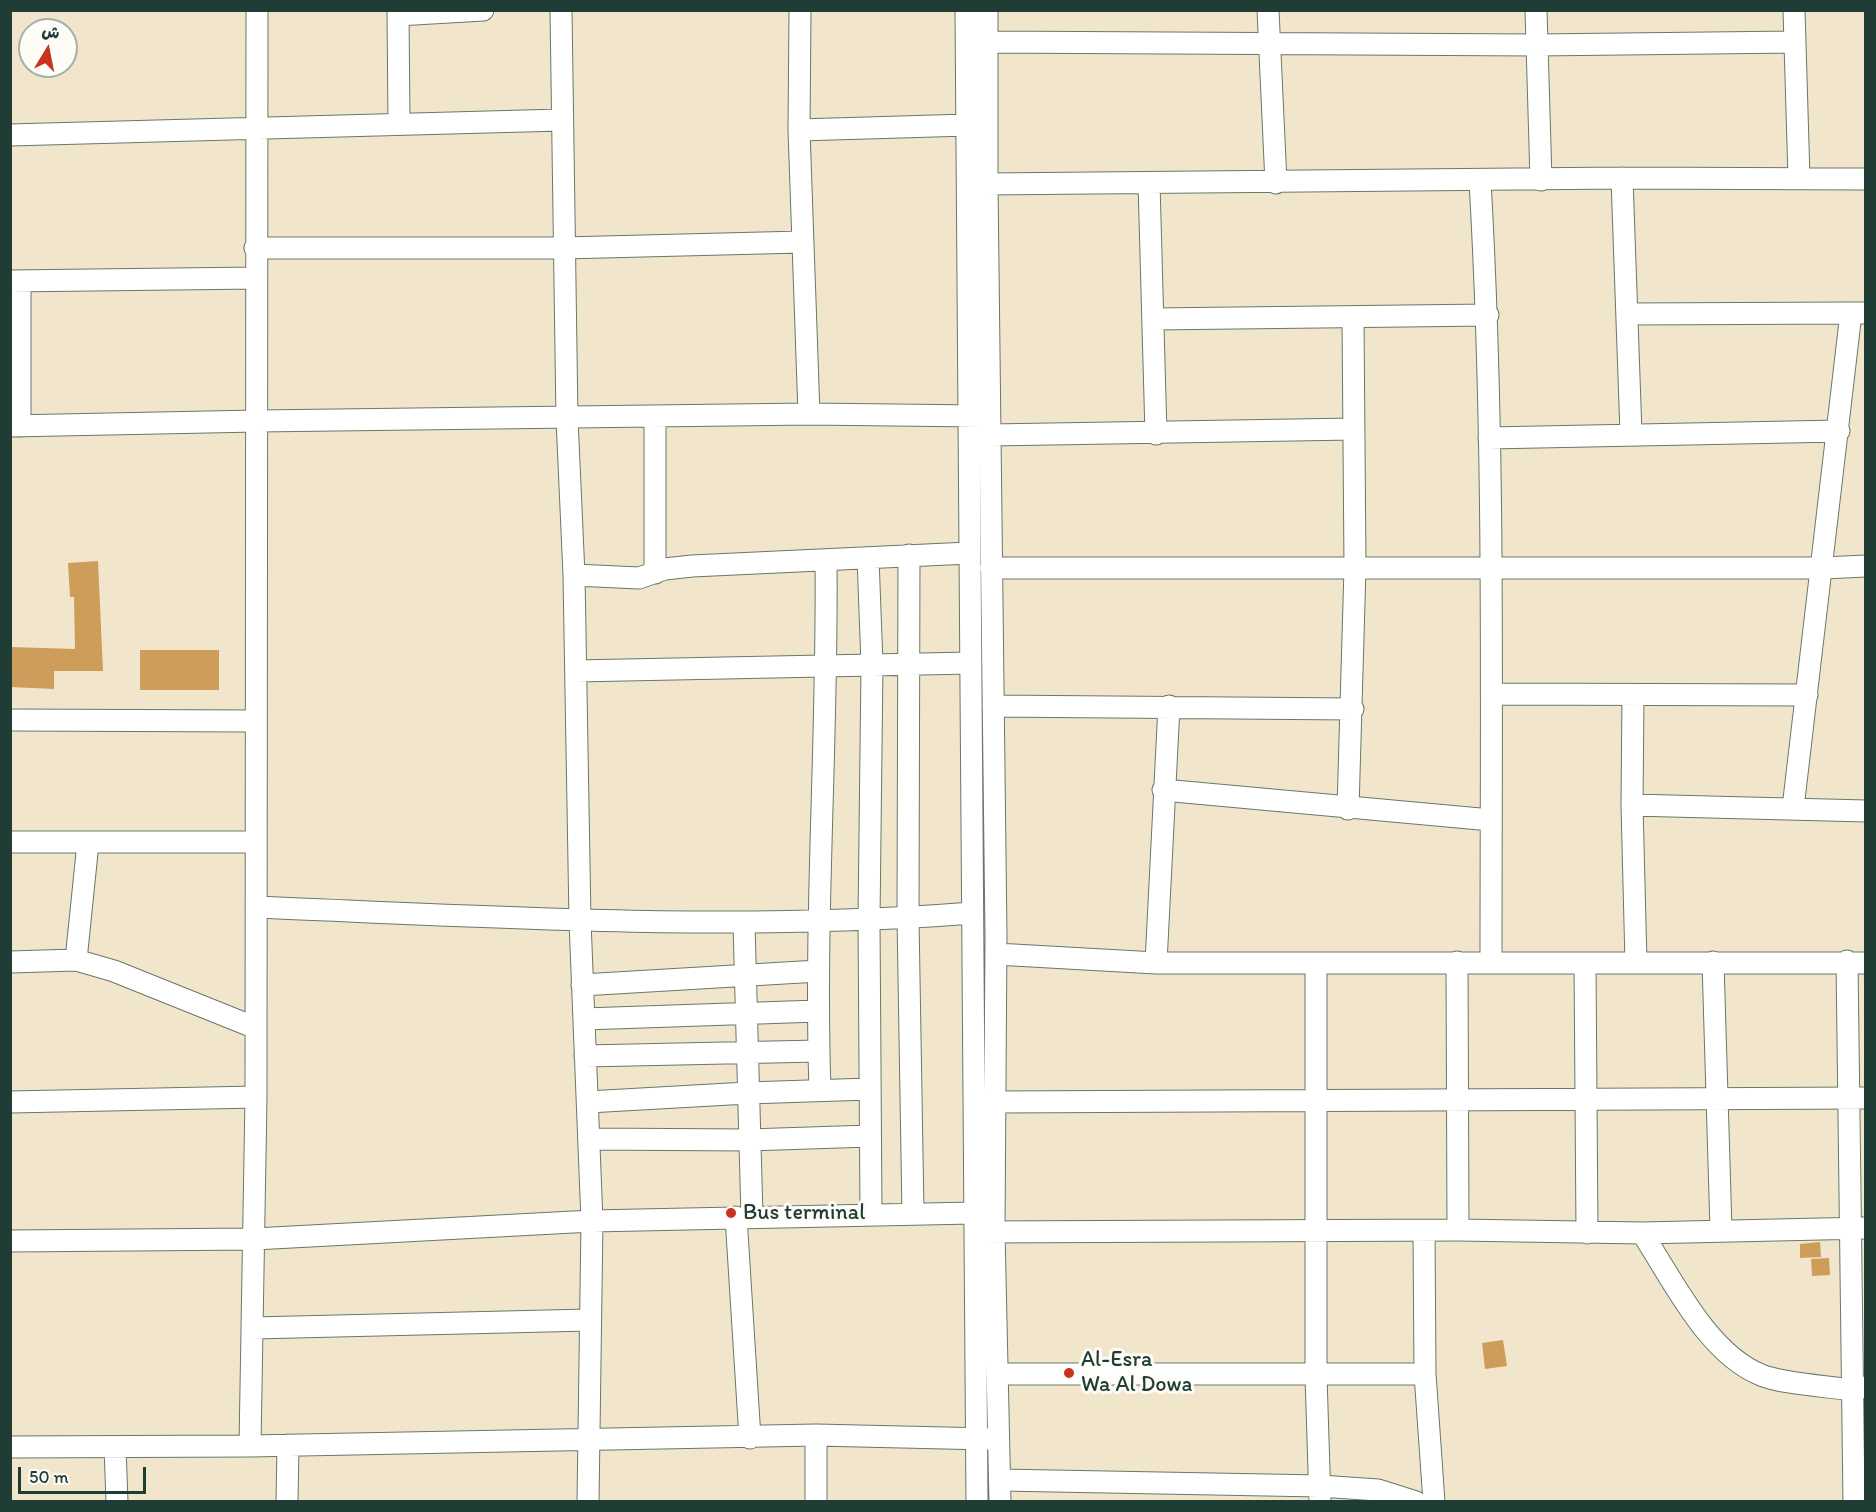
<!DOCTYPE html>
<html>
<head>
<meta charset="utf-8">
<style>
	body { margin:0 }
	#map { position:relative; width:1876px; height:1512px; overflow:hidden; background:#f1e6cb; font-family:Itim,"Playpen Sans Arabic",sans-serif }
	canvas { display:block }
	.frame { position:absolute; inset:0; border:12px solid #1f3d34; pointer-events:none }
	.north { position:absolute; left:18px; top:18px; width:60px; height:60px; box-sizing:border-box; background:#fdfcf7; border:2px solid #a4b0a9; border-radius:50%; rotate:10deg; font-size:16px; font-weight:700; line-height:24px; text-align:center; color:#1f3d34 }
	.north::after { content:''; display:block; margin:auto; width:21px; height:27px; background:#c8321e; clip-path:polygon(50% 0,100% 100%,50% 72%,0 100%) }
	.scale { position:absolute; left:18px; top:1467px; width:128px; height:27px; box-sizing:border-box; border:3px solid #1f3d34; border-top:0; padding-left:8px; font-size:18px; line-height:21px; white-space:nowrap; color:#1f3d34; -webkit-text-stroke:4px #fdfcf7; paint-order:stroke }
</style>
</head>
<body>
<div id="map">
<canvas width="1876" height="1512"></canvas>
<div class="frame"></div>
<div class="north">ش</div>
<div class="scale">50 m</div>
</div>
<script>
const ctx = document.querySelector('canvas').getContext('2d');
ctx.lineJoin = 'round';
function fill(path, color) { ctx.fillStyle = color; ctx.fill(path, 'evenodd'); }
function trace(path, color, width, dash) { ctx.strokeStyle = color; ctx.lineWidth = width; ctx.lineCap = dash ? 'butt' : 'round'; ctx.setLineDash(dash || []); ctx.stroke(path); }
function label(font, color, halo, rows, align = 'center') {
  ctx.font = font + ' Itim,sans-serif'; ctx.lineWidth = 6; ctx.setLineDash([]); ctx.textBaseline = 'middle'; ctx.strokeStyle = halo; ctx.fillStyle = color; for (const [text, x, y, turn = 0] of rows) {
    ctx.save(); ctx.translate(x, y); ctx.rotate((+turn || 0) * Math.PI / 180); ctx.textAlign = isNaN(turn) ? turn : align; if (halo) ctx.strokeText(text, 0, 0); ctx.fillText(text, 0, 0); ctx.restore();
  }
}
const building = new Path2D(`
	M98,561L103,671H54V689L10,687V647L75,649L74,597H70L68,563Z
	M140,650H219V690H140Z
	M1820,1242L1821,1257L1800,1258V1244Z
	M1829,1258L1830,1275L1812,1276L1811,1259Z
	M1503,1340L1507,1366L1485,1369L1482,1343Z`);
const minor = new Path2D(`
	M398,10L399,123
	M561,10L567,419L574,575L580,921L592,1221L588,1502
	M800,10L799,130L809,414
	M966,10L977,1502
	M987,10V184L996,936L994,1231L1000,1502
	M1268,10L1276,183
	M1536,10L1541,180
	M1794,10L1799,178
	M398,15L483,10
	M986,42L1537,45L1795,42
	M799,130L968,125
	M10,135L561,120
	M1622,178L1631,434
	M1480,181C1495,441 1491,702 1491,962
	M1149,183L1156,434
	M987,184L1622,178L1866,179
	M255,248H563L802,242
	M10,281L256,278
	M20,281V426
	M1627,314L1851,313
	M1153,319L1488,315
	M10,426L257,421L809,414L980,416
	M990,435L1354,429
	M1489,438L1839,431
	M909,555L908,918L913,1213
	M868,558L872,664L869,920L871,1213
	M991,568H1823L1866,566
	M655,573V416
	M574,575L639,578L665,569L692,566L969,553
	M576,671L971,663
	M1493,694L1807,695
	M1633,695L1632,805L1636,963
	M993,706L1353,709
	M10,720L254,721
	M1163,790L1491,820
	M1632,805L1866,811
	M1793,808L1851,313H1866
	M1348,809L1355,568L1353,318
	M10,842H255
	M256,907C495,917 733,932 972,913
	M744,924L752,1217
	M996,954L1156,963H1866
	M76,960L88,843
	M1847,961L1854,1502
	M10,962L76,960L114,971L256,1028
	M1457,962L1458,1230
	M1713,962L1721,1230
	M1156,963L1169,706
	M1316,963V1376L1320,1502
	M1585,963L1587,1233
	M582,985L818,971
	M584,1019L818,1011
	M585,1056L819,1051
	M820,1090C814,914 828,737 826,561
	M10,1102L256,1097
	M588,1102L747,1093L870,1089
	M996,1102L1866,1098
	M590,1139L748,1140L870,1136
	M736,1217L750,1438
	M1424,1231L1425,1374L1434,1502
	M981,1232L1458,1230L1642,1233L1866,1228
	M1642,1233C1673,1280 1707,1353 1761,1375C1783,1384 1826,1386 1851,1390L1865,1387
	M10,1241L254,1239L592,1221L973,1213
	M253,1328L589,1320
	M997,1374H1425
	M250,1446L256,1097L257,10
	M10,1447L250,1446L816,1435L988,1439
	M115,1447L117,1502
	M1000,1480L1320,1486L1378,1490L1416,1502
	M287,1502L288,1445
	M816,1502V1435`);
const markers = [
	[731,1213,6,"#c8321e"],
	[1069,1373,6,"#c8321e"]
];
const poiNames = [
	["Bus terminal",743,1213],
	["Al-Esra",1081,1360],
	["Wa Al Dowa",1081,1385]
];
fill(building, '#ce9d59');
trace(minor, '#687869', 23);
trace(minor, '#fff', 21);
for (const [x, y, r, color] of markers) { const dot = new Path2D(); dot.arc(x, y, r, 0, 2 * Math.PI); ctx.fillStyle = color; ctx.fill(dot); trace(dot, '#fdfcf7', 2); }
label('22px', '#1f3d34', '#fdfcf7', poiNames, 'left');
</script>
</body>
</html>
